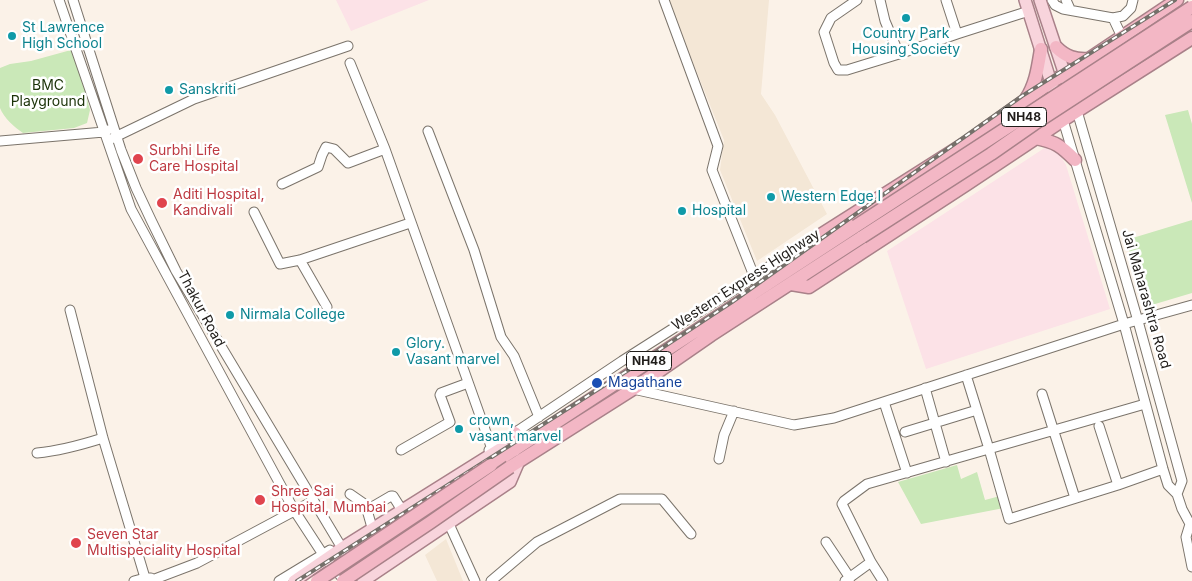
<!DOCTYPE html>
<html>
<head>
<meta charset="utf-8">
<style>
	body { margin:0 }
	canvas { display:block; background:#fbf2e8 }
</style>
</head>
<body>
<canvas width="1192" height="581"></canvas>
<script>
const ctx = document.querySelector('canvas').getContext('2d');
ctx.lineJoin = 'round';
function fill(path, color) { ctx.fillStyle = color; ctx.fill(path, 'evenodd'); }
function trace(path, color, width, dash) { ctx.strokeStyle = color; ctx.lineWidth = width; ctx.lineCap = dash ? 'butt' : 'round'; ctx.setLineDash(dash || []); ctx.stroke(path); }
function label(font, color, halo, rows, align = 'center') {
  ctx.font = font + ' Inter,sans-serif'; ctx.lineWidth = 5; ctx.setLineDash([]); ctx.textBaseline = 'middle'; ctx.strokeStyle = halo; ctx.fillStyle = color; for (const [text, x, y, turn = 0] of rows) {
    ctx.save(); ctx.translate(x, y); ctx.rotate((+turn || 0) * Math.PI / 180); ctx.textAlign = isNaN(turn) ? turn : align; if (halo) ctx.strokeText(text, 0, 0); ctx.fillText(text, 0, 0); ctx.restore();
  }
}
const built = new Path2D(`
	M668,0H769L761,94L775,115L827,214L757,261L720,170L724,140Z
	M446,539L463,581H437L425,555Z`);
const industrial = new Path2D(`
	M336,0H429L351,31Z
	M1046,147L1058,152L1066,165L1110,309L926,369L887,251Z`);
const green = new Path2D(`
	M71,50L79,69L90,110L87,123L74,128L23,133C14,127 4,118 0,108V68L10,64L31,61Z
	M1188,110L1192,124V203L1165,115Z
	M1192,220V293L1145,307L1126,240Z
	M957,465L961,479L977,472L985,500L1000,496L1004,508L921,524L898,482Z`);
const minor = new Path2D(`
	M59,0L131,209L294,510L326,559L345,581
	M73,0L121,150L136,188L151,220L176,271L342,548L361,576
	M664,0L718,146L712,170L756,281
	M857,0L831,18L824,32L834,63L838,70H847L899,54
	M880,0L885,21L899,54L957,34L1029,11
	M946,0L957,34
	M1052,0L1055,5L1063,9L1113,18L1123,16L1131,8L1133,0
	M1066,0L1070,9
	M1113,18L1122,37
	M350,63L385,149L493,452
	M1077,111L1138,321L1182,481L1177,494
	M1063,120L1124,324L1163,469L1168,485L1177,494L1182,509L1190,524L1186,537L1192,567
	M428,131L474,250L501,337L514,356L539,417
	M111,139L194,99L348,46
	M0,141L104,132L108,130
	M282,184L318,167L322,155L326,147L334,149L348,163L385,149
	M254,212L280,264L300,260L410,223
	M300,260L327,307
	M70,310L103,438L146,581
	M966,375L989,449L1009,519L1118,485L1163,469
	M925,388L946,462
	M633,389L794,425L834,418L1124,324L1192,305
	M1042,394L1075,498
	M884,402L907,473
	M1099,426L1118,485
	M905,432L977,410
	M401,450L450,422L440,395L441,393L468,383
	M489,450L622,361L754,277L790,252
	M37,453C59,451 81,445 103,438
	M719,459L724,435L734,411
	M350,494L363,503L367,510
	M371,524L367,510L391,496H393L400,507
	M449,524L475,581
	M826,542L850,578
	M134,581L145,578H151
	M153,581L155,579L197,563L313,501
	M279,581L330,550
	M491,581L537,542L620,499H662L691,534
	M845,581L871,562
	M883,581L871,562L842,504L844,501L867,484L1145,404`);
const major = new Path2D(`
	M1025,0L1053,89
	M1040,0L1072,96
	M294,581L342,548L500,449L515,450
	M363,581L510,482L519,461`);
const highway = new Path2D(`
	M1056,47C1066,57 1075,60 1089,59
	M1026,99C1036,84 1038,67 1041,49
	M1036,138C1056,142 1061,146 1075,160
	M783,273L789,255L967,142L1051,82L1074,69L1177,0
	M791,284L809,287L967,184L1063,120L1192,38
	M515,433L522,444
	M491,465L856,226
	M510,467L633,389L711,335L862,237`);
const rail = new Path2D(`
	M297,581L630,369L732,302L1022,96L1175,0`);
const highwayBridge = new Path2D(`
	M856,226L1192,7
	M862,237L991,154L1034,124L1192,21
	M317,581L491,465
	M343,581L431,522L510,467`);
const markers = [
	[906,18,5,"#0f9aa8"],
	[12,36,5,"#0f9aa8"],
	[169,90,5,"#0f9aa8"],
	[138,159,6,"#e0444e"],
	[771,197,5,"#0f9aa8"],
	[162,203,6,"#e0444e"],
	[682,211,5,"#0f9aa8"],
	[230,315,5,"#0f9aa8"],
	[396,352,5,"#0f9aa8"],
	[597,383,6,"#1a4fb4"],
	[459,429,5,"#0f9aa8"],
	[260,500,6,"#e0444e"],
	[76,543,6,"#e0444e"]
];
const shields = [
	[1024,117,45],
	[649,361,45]
];
const shieldNames = [
	["NH48",1024,117],
	["NH48",649,361]
];
const cultureNames = [
	["St Lawrence",22,28],
	["High School",22,44],
	["Country Park",906,34,"center"],
	["Housing Society",906,50,"center"],
	["Sanskriti",179,90],
	["Western Edge I",781,197],
	["Hospital",692,211],
	["Nirmala College",240,315],
	["Glory.",406,344],
	["Vasant marvel",406,360],
	["crown,",469,421],
	["vasant marvel",469,437]
];
const parkNames = [
	["BMC",48,86],
	["Playground",48,102]
];
const healthNames = [
	["Surbhi Life",149,151],
	["Care Hospital",149,167],
	["Aditi Hospital,",173,195],
	["Kandivali",173,211],
	["Shree Sai",271,492],
	["Hospital, Mumbai",271,508],
	["Seven Star",87,535],
	["Multispeciality Hospital",87,551]
];
const streetNames = [
	["Western Express Highway",746,280,-33],
	["Jai Maharashtra Road",1146,299,74],
	["Thakur Road",201,309,62]
];
const transitNames = [
	["Magathane",608,383]
];
fill(built, '#f4e7d6');
fill(industrial, '#fce2e7');
fill(green, '#cae8b8');
trace(minor, '#7b746b', 11);
trace(major, '#a98189', 14);
trace(highway, '#a98189', 15);
trace(minor, '#fff', 9);
trace(major, '#f8d4dc', 11);
trace(highway, '#f3b7c5', 12);
trace(rail, '#75706a', 4);
trace(rail, '#fff', 2, [5.5]);
trace(highwayBridge, '#a98189', 15, []);
trace(highwayBridge, '#f3b7c5', 12);
for (const [x, y, r, color] of markers) { const dot = new Path2D(); dot.arc(x, y, r, 0, 2 * Math.PI); ctx.fillStyle = color; ctx.fill(dot); trace(dot, '#fff', 2); }
for (const [x, y, w] of shields) { const box = new Path2D(); box.roundRect(x - w / 2, y - 9.5, w, 19, 4); ctx.fillStyle = '#fff'; ctx.fill(box); trace(box, '#201d1a', 1); }
label('bold 12px', '#201d1a', null, shieldNames);
label('14px', '#0d838f', '#fff', cultureNames, 'left');
label('14px', '#1b3208', '#fff', parkNames);
label('14px', '#be3a42', '#fff', healthNames, 'left');
label('14px', '#201d1a', '#fff', streetNames);
label('14px', '#164399', '#fff', transitNames, 'left');
</script>
</body>
</html>
